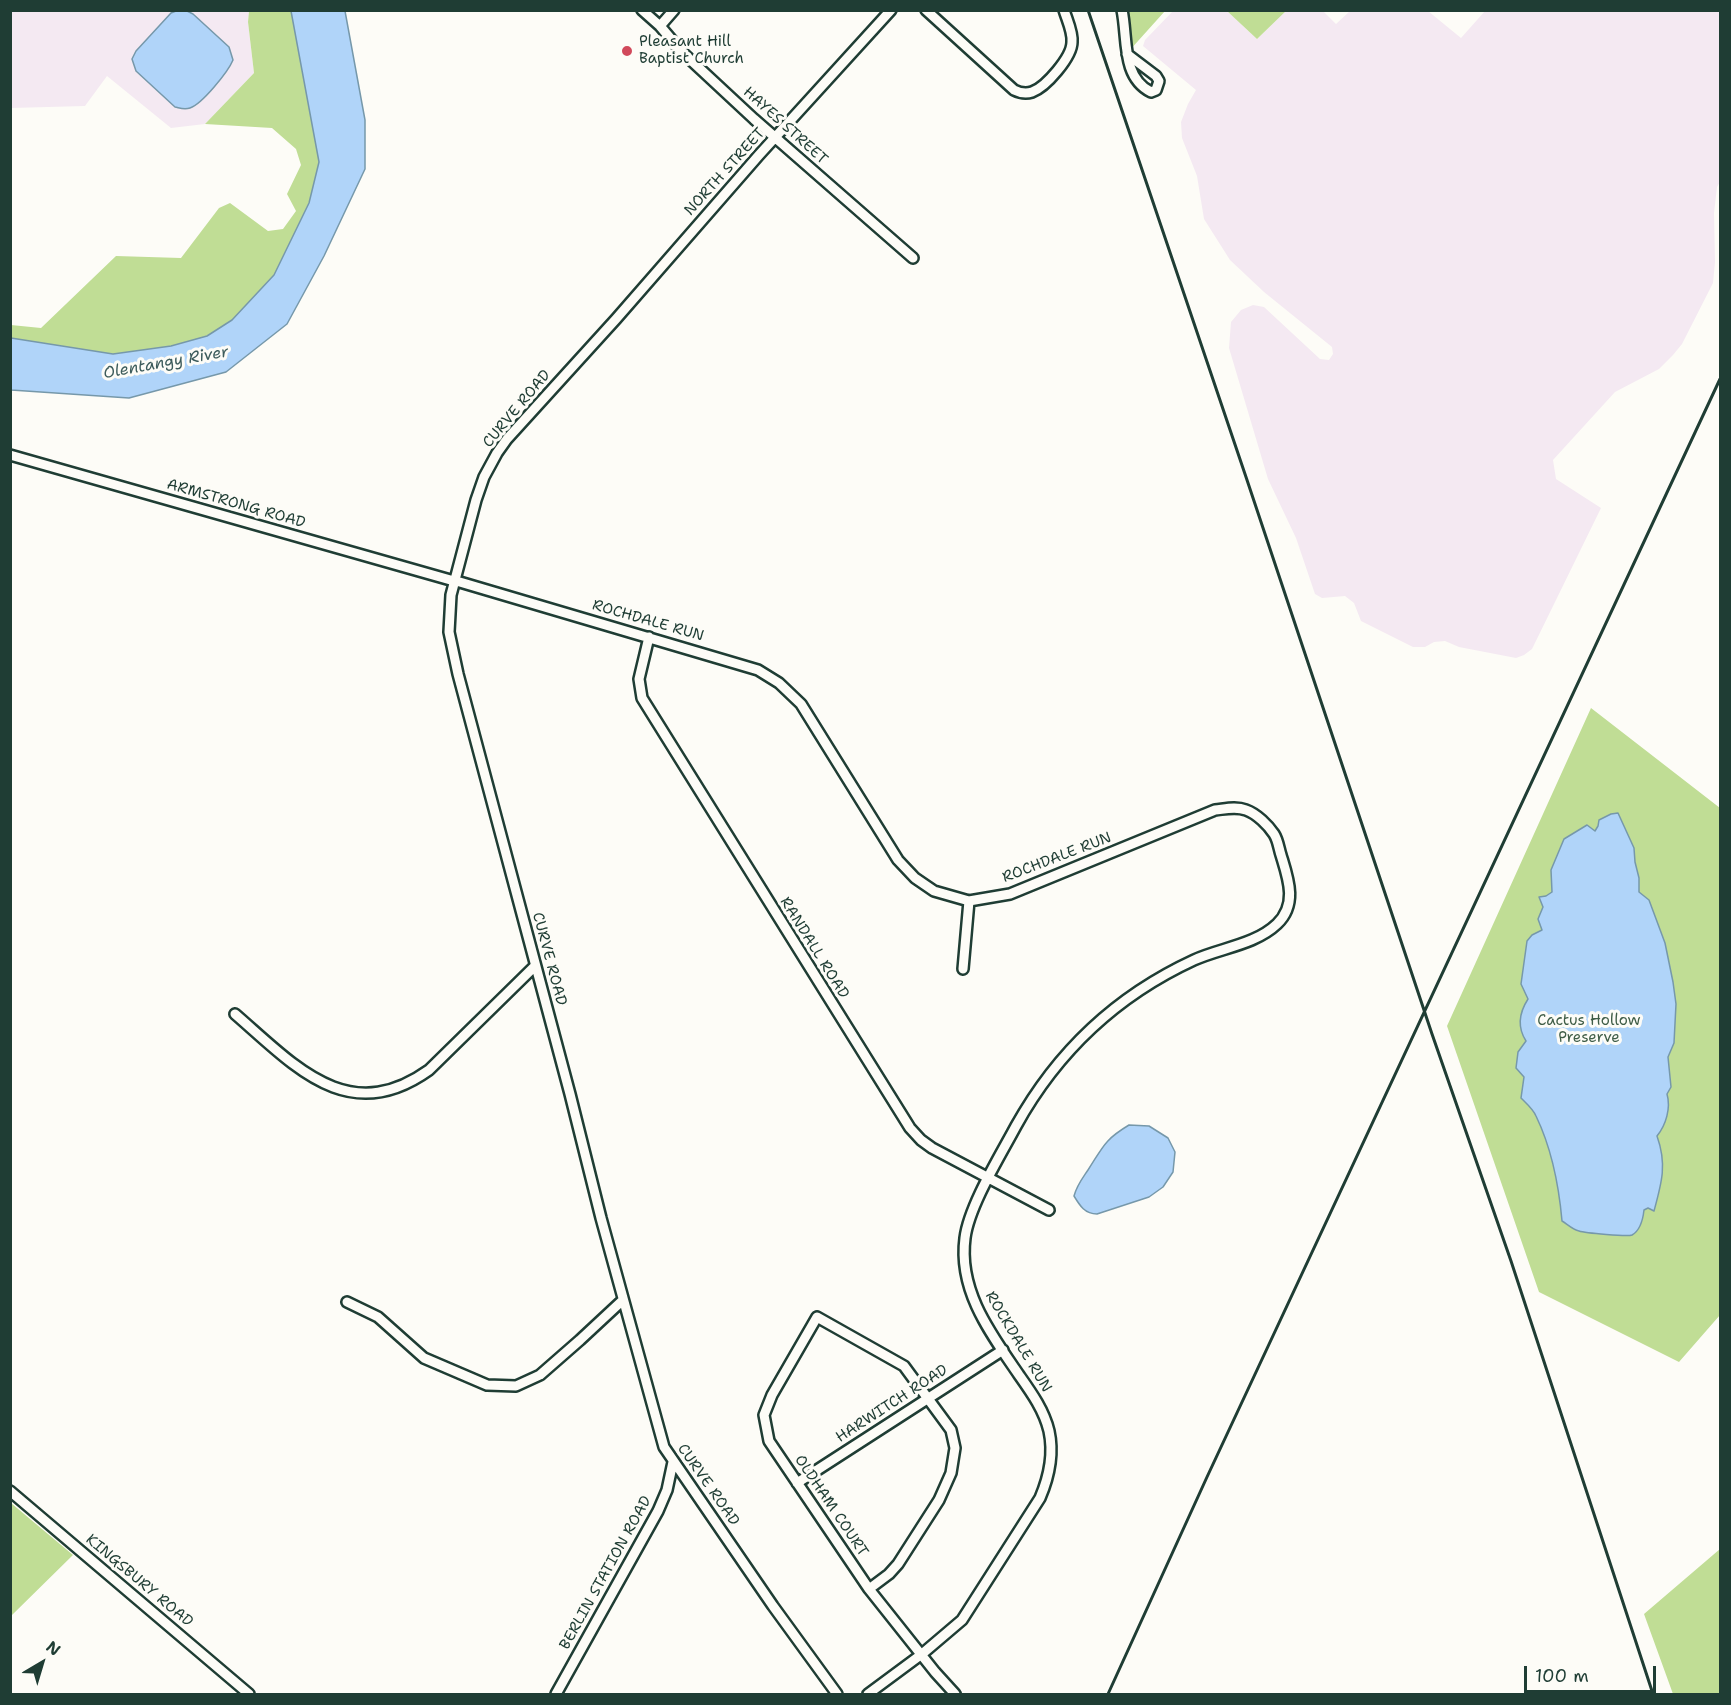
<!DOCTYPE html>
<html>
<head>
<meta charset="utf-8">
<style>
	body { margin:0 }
	#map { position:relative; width:1731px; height:1705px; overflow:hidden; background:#fdfcf7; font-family:"Shantell Sans",sans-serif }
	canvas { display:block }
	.frame { position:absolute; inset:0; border:12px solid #1f3d34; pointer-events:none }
	.north { position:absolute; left:12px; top:1633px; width:60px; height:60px; -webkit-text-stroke:4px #fdfcf7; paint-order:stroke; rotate:38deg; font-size:16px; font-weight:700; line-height:24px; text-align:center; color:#1f3d34 }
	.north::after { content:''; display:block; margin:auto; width:21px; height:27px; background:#1f3d34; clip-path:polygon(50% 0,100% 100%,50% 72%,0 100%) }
	.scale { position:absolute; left:1524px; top:1666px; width:132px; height:27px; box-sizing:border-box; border:3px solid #1f3d34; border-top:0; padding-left:8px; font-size:18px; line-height:21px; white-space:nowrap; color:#1f3d34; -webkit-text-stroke:4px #fdfcf7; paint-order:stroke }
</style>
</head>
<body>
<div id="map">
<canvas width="1731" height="1705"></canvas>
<div class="frame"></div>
<div class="north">N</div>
<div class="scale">100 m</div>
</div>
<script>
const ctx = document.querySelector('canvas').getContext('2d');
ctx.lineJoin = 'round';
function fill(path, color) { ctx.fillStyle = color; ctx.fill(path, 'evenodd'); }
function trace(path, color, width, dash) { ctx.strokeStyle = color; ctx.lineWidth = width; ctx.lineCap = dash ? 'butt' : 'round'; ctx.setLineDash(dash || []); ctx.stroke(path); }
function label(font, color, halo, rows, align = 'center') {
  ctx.font = font + ' "Shantell Sans",sans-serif'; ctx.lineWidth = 6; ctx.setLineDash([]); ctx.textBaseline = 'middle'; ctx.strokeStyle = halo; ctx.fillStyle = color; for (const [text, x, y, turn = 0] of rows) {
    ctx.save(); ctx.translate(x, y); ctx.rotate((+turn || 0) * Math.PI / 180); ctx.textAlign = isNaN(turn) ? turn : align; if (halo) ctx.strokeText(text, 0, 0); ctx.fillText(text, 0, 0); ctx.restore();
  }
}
const built = new Path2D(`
	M10,11H249L248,22L254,73L205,124L171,128L107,76L85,106L11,108Z
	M1173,11H1227L1257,39L1286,11H1323L1336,24L1350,11H1428L1461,38L1485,11H1720V182L1717,187L1714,213L1715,262L1713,283L1682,344L1673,355L1659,369L1615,392L1553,460L1556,479L1601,508L1532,649L1524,655L1516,658L1459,647L1445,641L1434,642L1425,647H1413L1361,621L1354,603L1345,596L1322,598L1315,594L1296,538L1268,479L1229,348L1231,322L1241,310L1253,305L1264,307L1320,359L1329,360L1333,354L1332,347L1264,292L1230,260L1204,219L1197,176L1182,138L1181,122L1188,104L1196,90L1143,46L1145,40Z`);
const green = new Path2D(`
	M249,11H291L319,162L309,203L274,275L232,320L207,336L171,346L113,354L11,338V325L41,328L116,256L181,258L219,208L230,203L268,231L283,229L296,211L287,194L301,165L296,149L272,128L205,124L254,73L248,22Z
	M1124,11H1165L1129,51Z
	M1227,11H1286L1257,39Z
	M1591,708L1720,808V1315L1679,1362L1539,1292L1447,1026Z
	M11,1503L73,1555L11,1616Z
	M1720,1549V1694H1673L1644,1614Z`);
const water = new Path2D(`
	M185,10L193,14L229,47L233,60C228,72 202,104 190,108C184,110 180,108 175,107L136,71L132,59L136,51L171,13L176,11Z
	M291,11H345L365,120V169L324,256L287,324L226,372L129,398L11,390V338L113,354L171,346L207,336L232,320L274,275L309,203L319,162Z
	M1618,813L1634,848L1635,862L1639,878V892L1649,900L1665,943L1673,982L1676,1004L1674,1043L1668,1057L1671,1087L1667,1094C1671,1108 1666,1125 1657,1136C1667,1164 1662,1182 1654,1211L1648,1208L1644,1210C1643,1219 1641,1230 1632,1235C1628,1237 1585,1233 1579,1231C1573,1230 1567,1224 1562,1221C1559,1187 1551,1147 1536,1116C1533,1109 1526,1103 1521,1098L1524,1077L1516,1068L1518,1052L1526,1041C1517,1027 1519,1013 1528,999L1521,984L1527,941L1532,935L1542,930L1538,919L1543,907L1539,897L1546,896L1552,892L1551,870L1564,839L1587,825L1595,831L1598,826L1599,820L1611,814Z
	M1129,1125L1149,1126L1168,1138L1175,1152L1173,1172L1163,1187L1149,1197L1097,1214C1085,1214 1080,1206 1074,1196C1077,1185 1082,1179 1088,1170C1103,1147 1104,1140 1129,1125Z`);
const street = new Path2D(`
	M642,10L660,26L682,52L754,119L913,258
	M926,10L1014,90C1020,93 1026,94 1032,92C1046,87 1072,57 1072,42C1073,32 1067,20 1064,10
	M1122,10C1128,38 1121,77 1151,92L1156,90L1159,81L1156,76L1127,54
	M660,26L674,10
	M10,455L454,581
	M453,580L758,670L779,683L801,704L898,860L915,878L934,891L969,901L1010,894L1215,810C1225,809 1236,806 1246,810C1257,814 1268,825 1274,834C1278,840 1279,849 1281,855C1288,878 1298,904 1277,924C1255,945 1220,948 1194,960C1116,996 1057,1052 1016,1126C1000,1156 969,1206 965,1238C958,1291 991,1334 1019,1375C1031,1392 1044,1410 1049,1431C1054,1454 1049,1477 1040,1498L962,1620L922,1654L868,1694
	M649,637L639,679L642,698L910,1128L921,1140L932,1148L1049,1210
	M963,969L969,901
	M235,1014C294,1065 348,1128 429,1070L535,966
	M347,1302L378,1317L424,1358L487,1385L516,1386L540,1375L580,1340L623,1300
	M797,1483L1003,1350
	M10,1491L249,1694
	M869,1589L889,1574L898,1564L939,1500L951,1473L955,1448L951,1430L904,1366L817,1317L772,1395L764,1415L769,1441L869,1589L935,1672L955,1694
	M556,1694L658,1511L667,1490L673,1462
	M837,1694L773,1606L664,1447L601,1218L570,1094L458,674L449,632L451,595L476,500L484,477L497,453L507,439L616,319L759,155L891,10`);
const rail = new Path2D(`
	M1088,10L1246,477L1432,1034L1511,1261L1653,1694
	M1108,1694L1207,1477L1720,379`);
const markers = [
	[627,51,6,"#d1495b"]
];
const poiNames = [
	["Pleasant Hill",639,42],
	["Baptist Church",639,59]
];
const streetNames = [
	["HAYES STREET",785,126,42],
	["NORTH STREET",725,172,-48],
	["CURVE ROAD",517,409,-50],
	["ARMSTRONG ROAD",236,504,16],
	["ROCHDALE RUN",648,621,16],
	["ROCHDALE RUN",1057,858,-21],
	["RANDALL ROAD",814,948,58],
	["CURVE ROAD",549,959,75],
	["ROCKDALE RUN",1018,1342,59],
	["HARWITCH ROAD",892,1404,-33],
	["CURVE ROAD",708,1485,55],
	["OLDHAM COURT",831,1506,56],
	["BERLIN STATION ROAD",606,1573,-61],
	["KINGSBURY ROAD",139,1581,40]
];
const parkNames = [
	["Cactus Hollow",1589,1021],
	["Preserve",1589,1038]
];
const waterNames = [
	["Olentangy River",166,363,-10]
];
fill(built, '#f4e9f2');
fill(green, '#c0dd95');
fill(water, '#b0d4f9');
trace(water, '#7698aa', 1.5);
trace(street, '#1f3d34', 14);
trace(street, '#fdfcf7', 9);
trace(rail, '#1f3d34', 3);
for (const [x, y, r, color] of markers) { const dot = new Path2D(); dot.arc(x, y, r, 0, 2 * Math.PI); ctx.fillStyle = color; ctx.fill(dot); trace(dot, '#fdfcf7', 2); }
label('15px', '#1f3d34', '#fdfcf7', poiNames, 'left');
label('15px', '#1f3d34', '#fdfcf7', streetNames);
label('15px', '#3f5d47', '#fdfcf7', parkNames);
label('italic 16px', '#3c5b5b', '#fdfcf7', waterNames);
</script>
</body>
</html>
